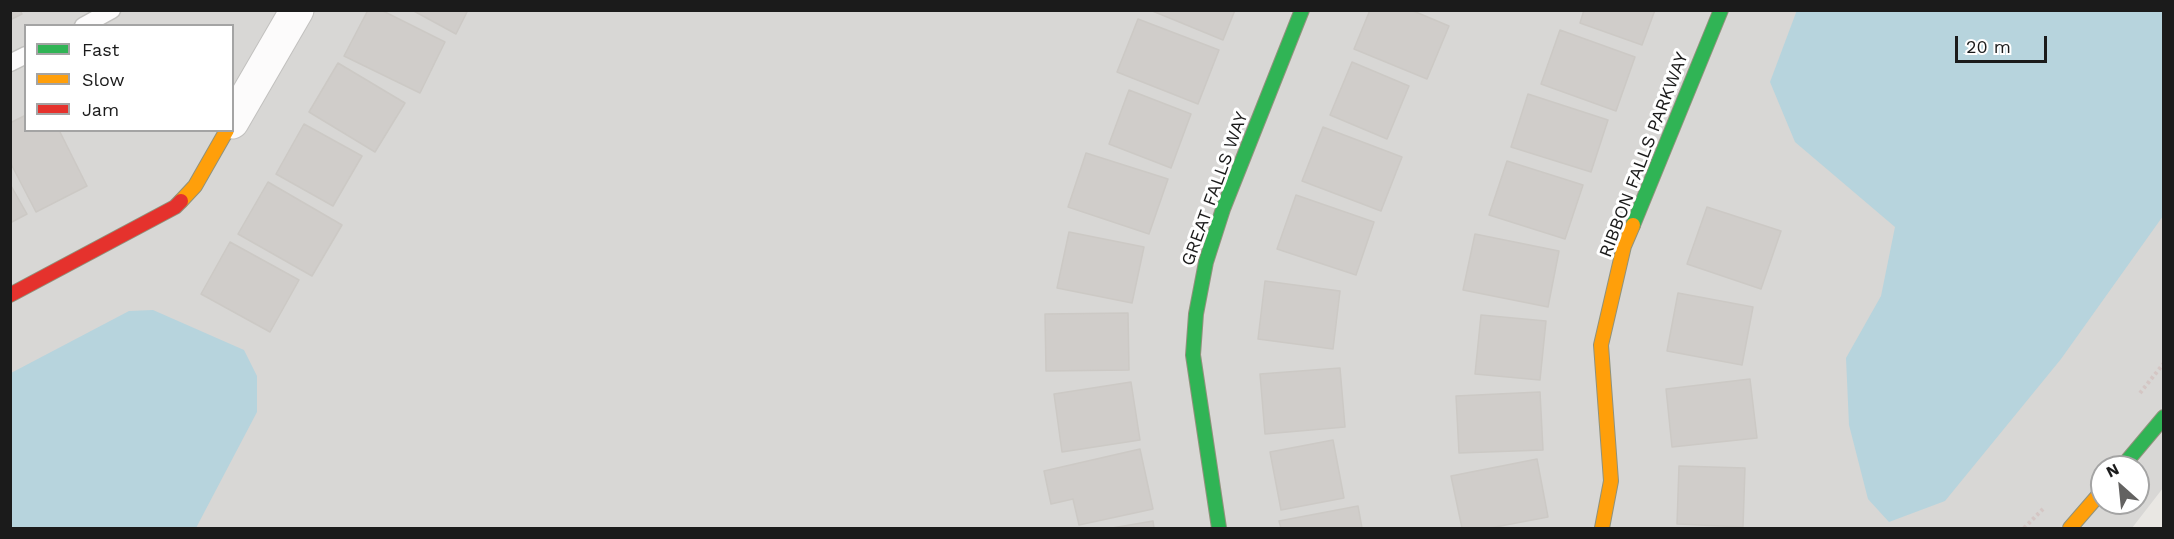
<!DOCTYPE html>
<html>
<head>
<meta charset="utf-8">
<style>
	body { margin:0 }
	#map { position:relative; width:2174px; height:539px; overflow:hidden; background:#e9e7e3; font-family:"Work Sans",sans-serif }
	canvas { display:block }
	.frame { position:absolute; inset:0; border:12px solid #1b1b1b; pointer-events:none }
	.legend { position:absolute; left:24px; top:24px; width:210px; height:108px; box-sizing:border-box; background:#fff; border:2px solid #a4a4a4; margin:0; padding:8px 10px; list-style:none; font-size:18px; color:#1b1b1b }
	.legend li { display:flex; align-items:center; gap:12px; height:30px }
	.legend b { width:30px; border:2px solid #a4a4a4 }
	.north { position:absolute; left:2090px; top:455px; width:60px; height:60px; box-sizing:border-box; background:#fff; border:2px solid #a4a4a4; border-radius:50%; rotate:333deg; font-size:16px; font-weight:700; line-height:24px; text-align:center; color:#1b1b1b }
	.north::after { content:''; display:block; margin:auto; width:21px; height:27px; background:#636261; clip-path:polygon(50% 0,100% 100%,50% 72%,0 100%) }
	.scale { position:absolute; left:1955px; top:36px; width:92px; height:27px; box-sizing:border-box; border:3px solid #1b1b1b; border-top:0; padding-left:8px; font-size:18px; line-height:21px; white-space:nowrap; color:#1b1b1b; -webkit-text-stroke:4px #fff; paint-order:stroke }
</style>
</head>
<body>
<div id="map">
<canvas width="2174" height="539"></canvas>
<div class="frame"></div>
<ul class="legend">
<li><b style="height:8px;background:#30b455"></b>Fast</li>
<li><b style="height:8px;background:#ff9f0a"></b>Slow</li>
<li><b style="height:8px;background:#e5322d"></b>Jam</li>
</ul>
<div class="north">N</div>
<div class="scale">20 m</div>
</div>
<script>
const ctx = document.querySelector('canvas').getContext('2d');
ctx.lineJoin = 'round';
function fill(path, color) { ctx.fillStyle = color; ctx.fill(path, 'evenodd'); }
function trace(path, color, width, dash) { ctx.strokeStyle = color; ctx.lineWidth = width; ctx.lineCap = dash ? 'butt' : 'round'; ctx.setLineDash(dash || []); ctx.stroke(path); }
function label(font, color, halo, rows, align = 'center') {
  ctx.font = font + ' "Work Sans",sans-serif'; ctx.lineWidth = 6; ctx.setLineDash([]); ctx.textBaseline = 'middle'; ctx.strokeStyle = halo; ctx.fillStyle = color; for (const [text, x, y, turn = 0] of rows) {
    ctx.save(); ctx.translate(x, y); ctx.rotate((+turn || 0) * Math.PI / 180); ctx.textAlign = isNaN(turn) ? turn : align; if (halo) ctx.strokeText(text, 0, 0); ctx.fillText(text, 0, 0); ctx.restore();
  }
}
const residential = new Path2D(`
	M10,11H2163V488L2132,528H11ZM26,26H232V130H26ZM2102,467H2138V503H2102Z`);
const water = new Path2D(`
	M1797,10L2163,11V216L2061,359L1945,501L1889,522L1868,499L1849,425L1846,358L1881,296L1895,227L1795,142L1770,82Z
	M153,310L244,350L257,376V412L196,528H11V373L129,311Z`);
const building = new Path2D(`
	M10,10H20L22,14L10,20Z
	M368,10H381L445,42L420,93L344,56Z
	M412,10H468L456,34Z
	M1150,10H1235L1223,40Z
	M1370,10H1411L1449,26L1427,79L1354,49Z
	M1584,10H1655L1642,45L1580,23Z
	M1138,19L1219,50L1198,104L1117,72Z
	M1560,30L1635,57L1616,111L1541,84Z
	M1352,62L1409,86L1387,139L1330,115Z
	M338,63L405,103L375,152L309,112Z
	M1129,90L1191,114L1171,168L1109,144Z
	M1528,94L1608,120L1591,172L1511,147Z
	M26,115V130H59L87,186L36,212L10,162V123Z
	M304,124L362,156L333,206L276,174Z
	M1323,127L1402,157L1381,211L1302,181Z
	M1086,153L1168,179L1149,234L1068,207Z
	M1507,161L1583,185L1565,239L1489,215Z
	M268,182L342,225L312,276L238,234Z
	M10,184L27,214L10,223Z
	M1296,195L1374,222L1356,275L1277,249Z
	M1707,207L1781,231L1761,289L1687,264Z
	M1069,232L1144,247L1132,303L1057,288Z
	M1475,234L1559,251L1548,307L1463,290Z
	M230,242L299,280L270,332L201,294Z
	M1265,281L1340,291L1333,349L1258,339Z
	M1678,293L1753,307L1742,365L1667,351Z
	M1128,313L1129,370L1046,371L1045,314Z
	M1481,315L1546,321L1540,380L1475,374Z
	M1340,368L1345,427L1265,434L1260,374Z
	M1750,379L1757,438L1672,447L1666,389Z
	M1131,382L1140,440L1062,452L1054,394Z
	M1540,392L1543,450L1459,453L1456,396Z
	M1333,440L1344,498L1281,510L1270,452Z
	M1140,449L1153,509L1079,525L1073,499L1051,504L1044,471Z
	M1537,459L1548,517L1490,528H1462L1451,476Z
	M1679,466L1745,468L1743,527L1677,524Z
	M1358,506L1362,528H1281L1279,521Z
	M1153,521L1154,528H1112Z`);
const path = new Path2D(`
	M2140,393L2164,363
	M2024,528L2043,509`);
const lane = new Path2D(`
	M83,26L112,10
	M10,63L26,55`);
const street = new Path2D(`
	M232,122L297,10`);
const fast = new Path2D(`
	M1633,225L1721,10
	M2122,467L2164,417
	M1219,528L1193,355L1196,314L1206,262L1223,209L1302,10`);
const slow = new Path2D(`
	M181,201L195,186L227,130
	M1602,528L1611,481L1601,345L1624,246L1633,225
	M2070,528L2102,491`);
const jam = new Path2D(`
	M10,295L175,207L181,201`);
const streetNames = [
	["RIBBON FALLS PARKWAY",1644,155,-69],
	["GREAT FALLS WAY",1215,189,-70]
];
fill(residential, '#d8d7d5');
fill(water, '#b7d4dd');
fill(building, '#d0cdca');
trace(building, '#ccc9c5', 1.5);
trace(lane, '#c2c1bf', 19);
trace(street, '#c2c1bf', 35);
trace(fast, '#90927c', 16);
trace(slow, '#90927c', 16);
trace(jam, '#90927c', 16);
trace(path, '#d4c6c4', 4, [3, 3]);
trace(lane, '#fcfbfb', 16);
trace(street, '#fcfbfb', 33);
trace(fast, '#30b455', 14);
trace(slow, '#ff9f0a', 14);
trace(jam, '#e5322d', 14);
label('18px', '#1b1b1b', '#fff', streetNames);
</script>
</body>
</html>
